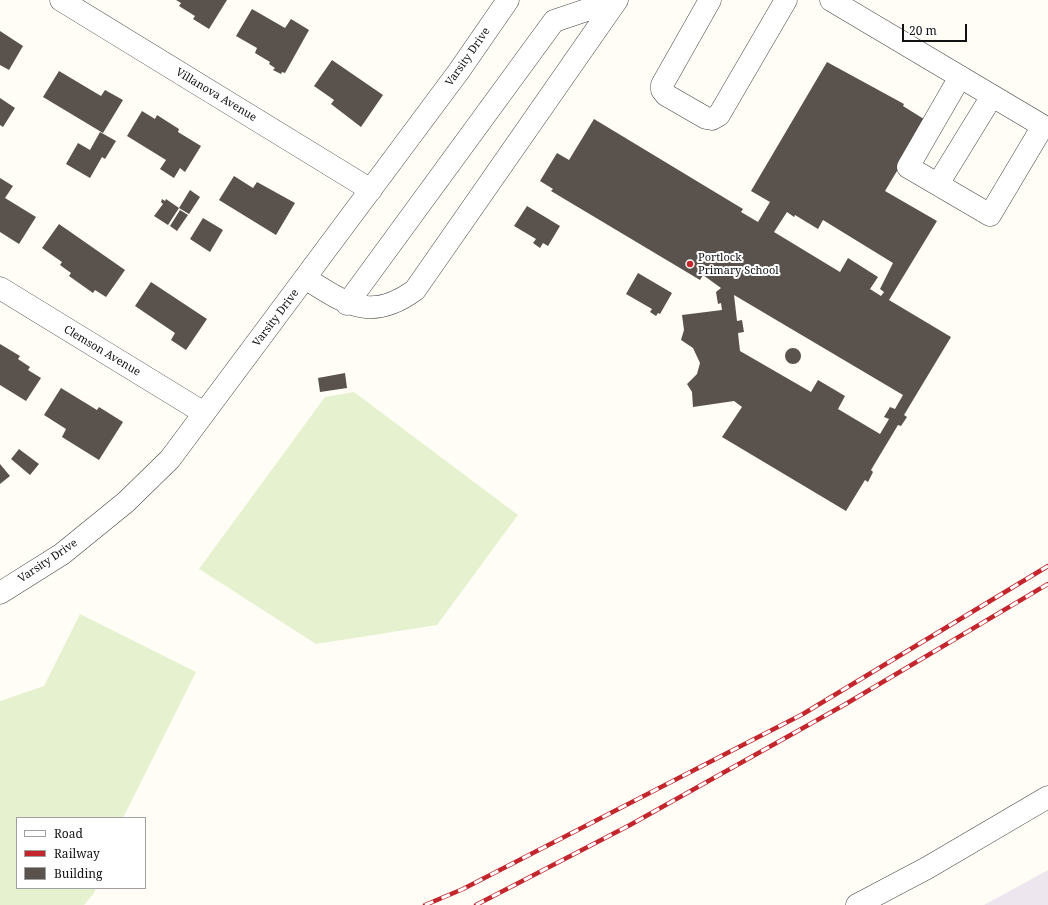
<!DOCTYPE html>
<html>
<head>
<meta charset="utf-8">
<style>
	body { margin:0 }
	#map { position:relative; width:1048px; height:905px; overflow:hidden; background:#fffdf5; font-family:"Noto Serif",serif }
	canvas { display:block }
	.legend { position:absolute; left:16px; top:817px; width:130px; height:72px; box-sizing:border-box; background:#fff; border:1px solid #a0a0a0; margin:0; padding:5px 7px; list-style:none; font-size:12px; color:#111 }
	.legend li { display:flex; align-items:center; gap:8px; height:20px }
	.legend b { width:20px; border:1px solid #a0a0a0 }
	.scale { position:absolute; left:902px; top:24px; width:65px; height:18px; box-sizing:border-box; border:2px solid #111; border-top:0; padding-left:5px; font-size:12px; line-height:14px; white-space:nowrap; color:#111; -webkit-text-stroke:3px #fff; paint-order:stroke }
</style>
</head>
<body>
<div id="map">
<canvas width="1048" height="905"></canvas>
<ul class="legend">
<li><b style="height:5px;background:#fff"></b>Road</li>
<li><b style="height:5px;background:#c4262e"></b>Railway</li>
<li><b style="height:11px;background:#5a524d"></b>Building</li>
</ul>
<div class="scale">20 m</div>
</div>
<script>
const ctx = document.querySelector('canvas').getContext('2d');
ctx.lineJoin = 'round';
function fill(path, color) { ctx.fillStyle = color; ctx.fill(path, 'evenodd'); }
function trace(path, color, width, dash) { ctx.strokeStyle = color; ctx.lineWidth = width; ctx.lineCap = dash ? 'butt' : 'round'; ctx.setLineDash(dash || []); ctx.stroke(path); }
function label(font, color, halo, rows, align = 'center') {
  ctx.font = font + ' "Noto Serif",serif'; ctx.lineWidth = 4; ctx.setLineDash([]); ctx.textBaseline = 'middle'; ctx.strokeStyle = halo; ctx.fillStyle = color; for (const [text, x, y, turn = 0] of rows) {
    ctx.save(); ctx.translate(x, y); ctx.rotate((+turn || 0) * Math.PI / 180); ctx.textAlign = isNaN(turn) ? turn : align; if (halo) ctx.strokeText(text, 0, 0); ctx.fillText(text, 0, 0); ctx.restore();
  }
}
const industrial = new Path2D(`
	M1048,870V905H984Z`);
const pitch = new Path2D(`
	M354,392L518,515L437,625L316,644L199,569L325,397Z
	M80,614L196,672L123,818H17V888H96L94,893L84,905H0V701L44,686Z`);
const building = new Path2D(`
	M176,0H227L209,29L193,19L195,16L179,6L181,3Z
	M252,9L285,28L291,19L309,30L285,73L282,72L281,74L273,70L275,68L269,64L270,62L255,53L257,48L236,36Z
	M0,31L23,46L9,70L0,65Z
	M332,60L383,95L361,127L331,104L334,100L314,86Z
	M827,62L904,104L903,106L927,121L885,191L937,221L889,300L951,337L904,415L907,417L901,426L898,425L871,470L873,472L868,482L865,480L846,511L722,437L742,407L734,401L693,407L692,392L687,384L697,374L700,363L693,348L681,340L684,330L682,315L722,310L721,303L718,304L716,292L721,288L703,275L700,280L551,191L553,189L540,181L557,153L569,160L594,119L743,209L741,212L758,222L770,202L751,191ZM787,212L794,217L795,215L818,229L823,220L893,263L880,289L884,292L881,296L870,289L878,277L848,258L840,272L774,232ZM734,295L903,395L895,409L890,407L884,417L889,419L880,434L838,409L845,396L818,380L811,392L740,351L738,333L744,332L742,320L737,321Z
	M59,71L101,96L105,90L123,100L103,133L43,97Z
	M0,98L15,108L3,127L0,125Z
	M142,111L155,119L157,115L179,129L178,132L201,146L185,172L180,168L174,178L160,169L166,160L127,136Z
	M100,132L116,141L105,159L102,157L90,178L66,164L78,143L90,150Z
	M234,176L253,188L257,182L295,203L276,235L219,200Z
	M0,178L13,186L5,198L36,217L19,244L0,232Z
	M190,190L200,197L189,214L179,208L168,225L154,216L163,204L161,202L162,199L165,201L166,199L179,208Z
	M527,206L560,226L548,246L543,243L540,248L533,243L536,239L514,226Z
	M180,210L188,215L177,231L170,226Z
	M203,218L223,230L210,252L190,239Z
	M59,224L125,270L106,297L95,290L93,293L69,276L71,273L60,265L62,262L42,248Z
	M638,273L672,293L660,314L658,313L656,316L650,312L652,309L626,294Z
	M151,282L207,319L186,350L171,340L175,333L135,306Z
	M0,344L20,356L18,359L30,367L28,370L41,378L26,401L0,385Z
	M785 356a8 8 0 1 1 16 0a8 8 0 1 1-16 0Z
	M345,373L347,388L320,392L318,378Z
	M61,388L97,410L99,407L123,422L99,460L62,437L66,429L44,415Z
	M19,449L39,464L30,475L11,459Z
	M0,464L10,476L0,484Z`);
const minor = new Path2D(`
	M61,0L371,190
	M710,0L662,85V90L666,95L706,118L712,119L719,115L786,0
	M831,0L1043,126L990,215L908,167L960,77
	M938,184L992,96
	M305,278C345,303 370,323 415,290L617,0
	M0,288L204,413
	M347,304L554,21L616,0
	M0,593L62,554L126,502L170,459L459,71L508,0
	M857,905L927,868L1048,797`);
const rail = new Path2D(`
	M425,905L463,889L803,714L1048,566
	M476,905L630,825L844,705L1048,584`);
const markers = [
	[690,264,4,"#c4262e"]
];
const streetNames = [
	["Varsity Drive",468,57,-55],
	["Villanova Avenue",216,95,31],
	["Varsity Drive",276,318,-53],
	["Clemson Avenue",102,351,31],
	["Varsity Drive",48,561,-34]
];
const poiNames = [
	["Portlock",698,258],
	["Primary School",698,271]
];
fill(industrial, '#eee6ef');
fill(pitch, '#e6f2cf');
fill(building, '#5a524d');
trace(minor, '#444', 23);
trace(minor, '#fff', 22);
trace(rail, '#c4262e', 4.5);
trace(rail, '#fff', 3, [9]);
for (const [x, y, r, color] of markers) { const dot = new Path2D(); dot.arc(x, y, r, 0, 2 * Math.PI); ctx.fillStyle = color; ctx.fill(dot); trace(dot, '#fff', 1.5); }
label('11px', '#111', '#fff', streetNames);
label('11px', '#111', '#fff', poiNames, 'left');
</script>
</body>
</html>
